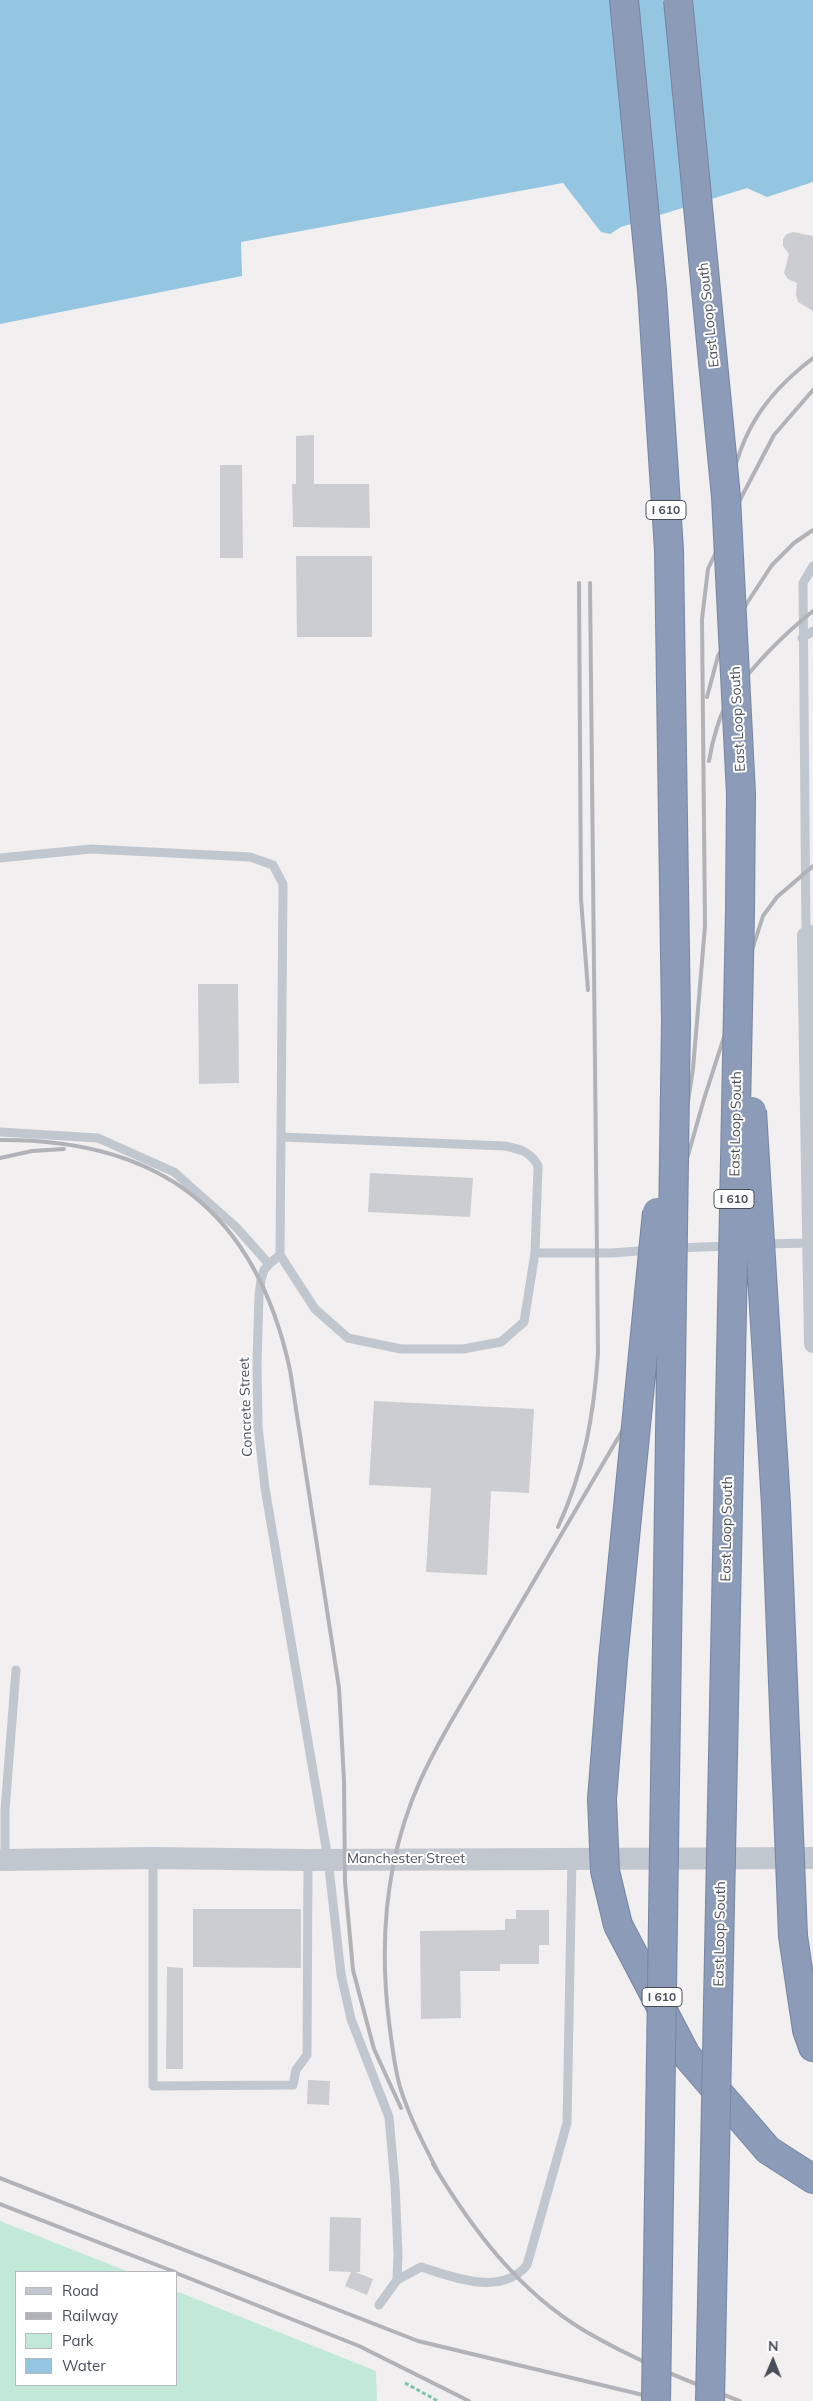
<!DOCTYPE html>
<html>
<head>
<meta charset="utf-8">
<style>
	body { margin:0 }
	#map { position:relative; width:813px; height:2401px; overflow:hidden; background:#f1efef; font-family:Mulish,sans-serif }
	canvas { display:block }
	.legend { position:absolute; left:15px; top:2271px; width:162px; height:115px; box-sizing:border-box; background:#fff; border:1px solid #b6b9bd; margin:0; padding:6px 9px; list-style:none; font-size:15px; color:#494f5a }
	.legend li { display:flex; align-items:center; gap:10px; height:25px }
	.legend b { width:25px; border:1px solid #b6b9bd }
	.north { position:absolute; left:748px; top:2336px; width:50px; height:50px; -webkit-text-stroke:4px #fff; paint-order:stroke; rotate:1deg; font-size:14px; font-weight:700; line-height:20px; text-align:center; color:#494f5a }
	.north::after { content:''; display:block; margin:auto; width:18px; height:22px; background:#494f5a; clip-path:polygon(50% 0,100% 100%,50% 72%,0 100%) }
</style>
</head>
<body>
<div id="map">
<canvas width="813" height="2401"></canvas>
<ul class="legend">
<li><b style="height:6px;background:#c1c7cf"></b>Road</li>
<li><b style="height:6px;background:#b1b3b8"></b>Railway</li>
<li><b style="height:14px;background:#c2e9d7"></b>Park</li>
<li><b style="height:14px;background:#94c6e1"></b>Water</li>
</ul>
<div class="north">N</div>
</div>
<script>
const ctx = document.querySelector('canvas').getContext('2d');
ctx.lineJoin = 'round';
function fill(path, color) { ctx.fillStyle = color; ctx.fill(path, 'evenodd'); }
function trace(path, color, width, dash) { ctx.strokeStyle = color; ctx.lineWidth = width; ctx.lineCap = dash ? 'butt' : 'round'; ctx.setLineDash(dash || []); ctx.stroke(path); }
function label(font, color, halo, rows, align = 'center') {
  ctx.font = font + ' Mulish,sans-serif'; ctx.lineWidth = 4; ctx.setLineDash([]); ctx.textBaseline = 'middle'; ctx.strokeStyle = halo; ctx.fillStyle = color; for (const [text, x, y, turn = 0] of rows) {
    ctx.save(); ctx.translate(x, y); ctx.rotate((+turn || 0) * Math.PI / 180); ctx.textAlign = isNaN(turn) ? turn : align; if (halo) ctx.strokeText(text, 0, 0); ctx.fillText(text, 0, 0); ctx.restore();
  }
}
const green = new Path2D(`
	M0,2221L129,2272H16V2385H176V2291L376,2371L377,2401H0Z`);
const water = new Path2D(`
	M0,0H813V182L767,197L747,188L621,227L610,234L601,232L563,183L241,242L242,276L0,324Z`);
const building = new Path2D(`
	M793,232L813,236V311L798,302L796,295L797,283L788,279L784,273L789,254L783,246V239L787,234Z
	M314,435V484H369L370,528L293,527L292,484H296V436Z
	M220,465H242L243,558H220Z
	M296,556H372V637H297Z
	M198,984H238L239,1083L199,1084Z
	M370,1173L473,1178L470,1217L368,1212Z
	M374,1401L534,1409L529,1493L491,1491L487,1575L426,1572L431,1488L369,1485Z
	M193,1909H301V1968L193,1967Z
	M516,1910H549V1945H539V1964H500V1971H460L461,2018L421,2019L420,1931L505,1930V1919H516Z
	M167,1967L183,1968V2069H166Z
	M308,2080L330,2081L329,2105L307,2104Z
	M330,2217L361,2218L360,2272H355L373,2279L367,2295L345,2286L351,2272L329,2271Z`);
const path = new Path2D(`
	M405,2383L438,2401`);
const service = new Path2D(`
	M802,638L813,631
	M0,858L91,849L250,857L273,865L283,884L280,1255
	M806,936L803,583L813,566
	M0,1132L98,1138L174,1172L236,1227L269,1264L264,1270L261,1280L259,1295L257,1363L258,1426L265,1488L328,1859L341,1974L351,2019L389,2117L395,2184L398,2254L397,2280
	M763,1244L810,1243
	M675,1248L730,1246
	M535,1253H612L650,1250
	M269,1264L280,1255L315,1309L348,1338L401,1349H463L501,1342L524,1322L535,1253L538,1166C531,1152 520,1149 505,1146L282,1137
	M153,1858V2086L293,2085L296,2070L307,2055L308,1860
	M5,1859V1810L16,1670
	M379,2305L397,2280L421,2267C453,2277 501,2297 527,2265L567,2123L572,1858`);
const minor = new Path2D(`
	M813,934L806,936L813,1344`);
const tertiary = new Path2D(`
	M0,1860L153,1858L308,1860L813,1858`);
const motorway = new Path2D(`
	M624,0L652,290L669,550L676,1021
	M618,1925L686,2055L768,2150L813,2179
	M793,1936L807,2030L813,2047`);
const rail = new Path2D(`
	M717,538C727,500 734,454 755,420C769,396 791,375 813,358
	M579,583L581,899L588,990
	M707,697L718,656L747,603L772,565L794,543L813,530
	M709,761C712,742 720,712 731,696C754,665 783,635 813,611
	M0,1140C161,1139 256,1212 290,1370L339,1688L344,1781L345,1882L353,1970L374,2049L401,2108
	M0,1158L32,1151L64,1149
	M683,1173L704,1099L763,916L777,897L813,866
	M558,1527C584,1471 594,1415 598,1353L590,583
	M433,2164C472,2229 519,2292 585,2331C634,2360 687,2381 740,2401
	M437,2170C423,2143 409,2116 400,2087C394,2066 392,2044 389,2022C379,1940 386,1857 420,1781C443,1731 474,1684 501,1637C543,1565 586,1493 628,1421L647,1371L657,1328L670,1218L693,1069L705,926L702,619L708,569L742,496L774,435L813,390
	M0,2178L418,2341L668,2401
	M0,2204L175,2272
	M176,2273L359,2346L469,2401`);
const motorwayBridge = new Path2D(`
	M678,0L726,497L741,794L740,911L710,2401
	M752,1111L776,1505L793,1936
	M618,1925L605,1871L602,1799L613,1660L657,1212
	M656,2401L676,1021`);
const shields = [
	[666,510,40],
	[734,1199,40],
	[662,1997,40]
];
const shieldNames = [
	["I 610",666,510],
	["I 610",734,1199],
	["I 610",662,1997]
];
const streetNames = [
	["East Loop South",709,315,-96],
	["East Loop South",738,719,-93],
	["East Loop South",736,1124,-89],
	["Concrete Street",246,1407,-92],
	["East Loop South",727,1529,-89],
	["Manchester Street",406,1859],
	["East Loop South",720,1934,-89]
];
fill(green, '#c2e9d7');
fill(water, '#94c6e1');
fill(building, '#cccdd2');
trace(motorway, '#7786a3', 30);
trace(path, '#7ec3ab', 3, [4, 2.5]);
trace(service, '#c1c7cf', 9);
trace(minor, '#c1c7cf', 18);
trace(tertiary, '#c1c7cf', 22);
trace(motorway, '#8c9bb7', 28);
trace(rail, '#b1b3b8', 4);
trace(motorwayBridge, '#7786a3', 30, []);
trace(motorwayBridge, '#8c9bb7', 28);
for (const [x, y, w] of shields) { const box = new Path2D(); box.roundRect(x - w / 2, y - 9.5, w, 19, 4); ctx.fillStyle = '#fff'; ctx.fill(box); trace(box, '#494f5a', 1); }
label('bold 12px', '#494f5a', null, shieldNames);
label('14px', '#494f5a', '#fff', streetNames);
</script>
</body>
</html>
